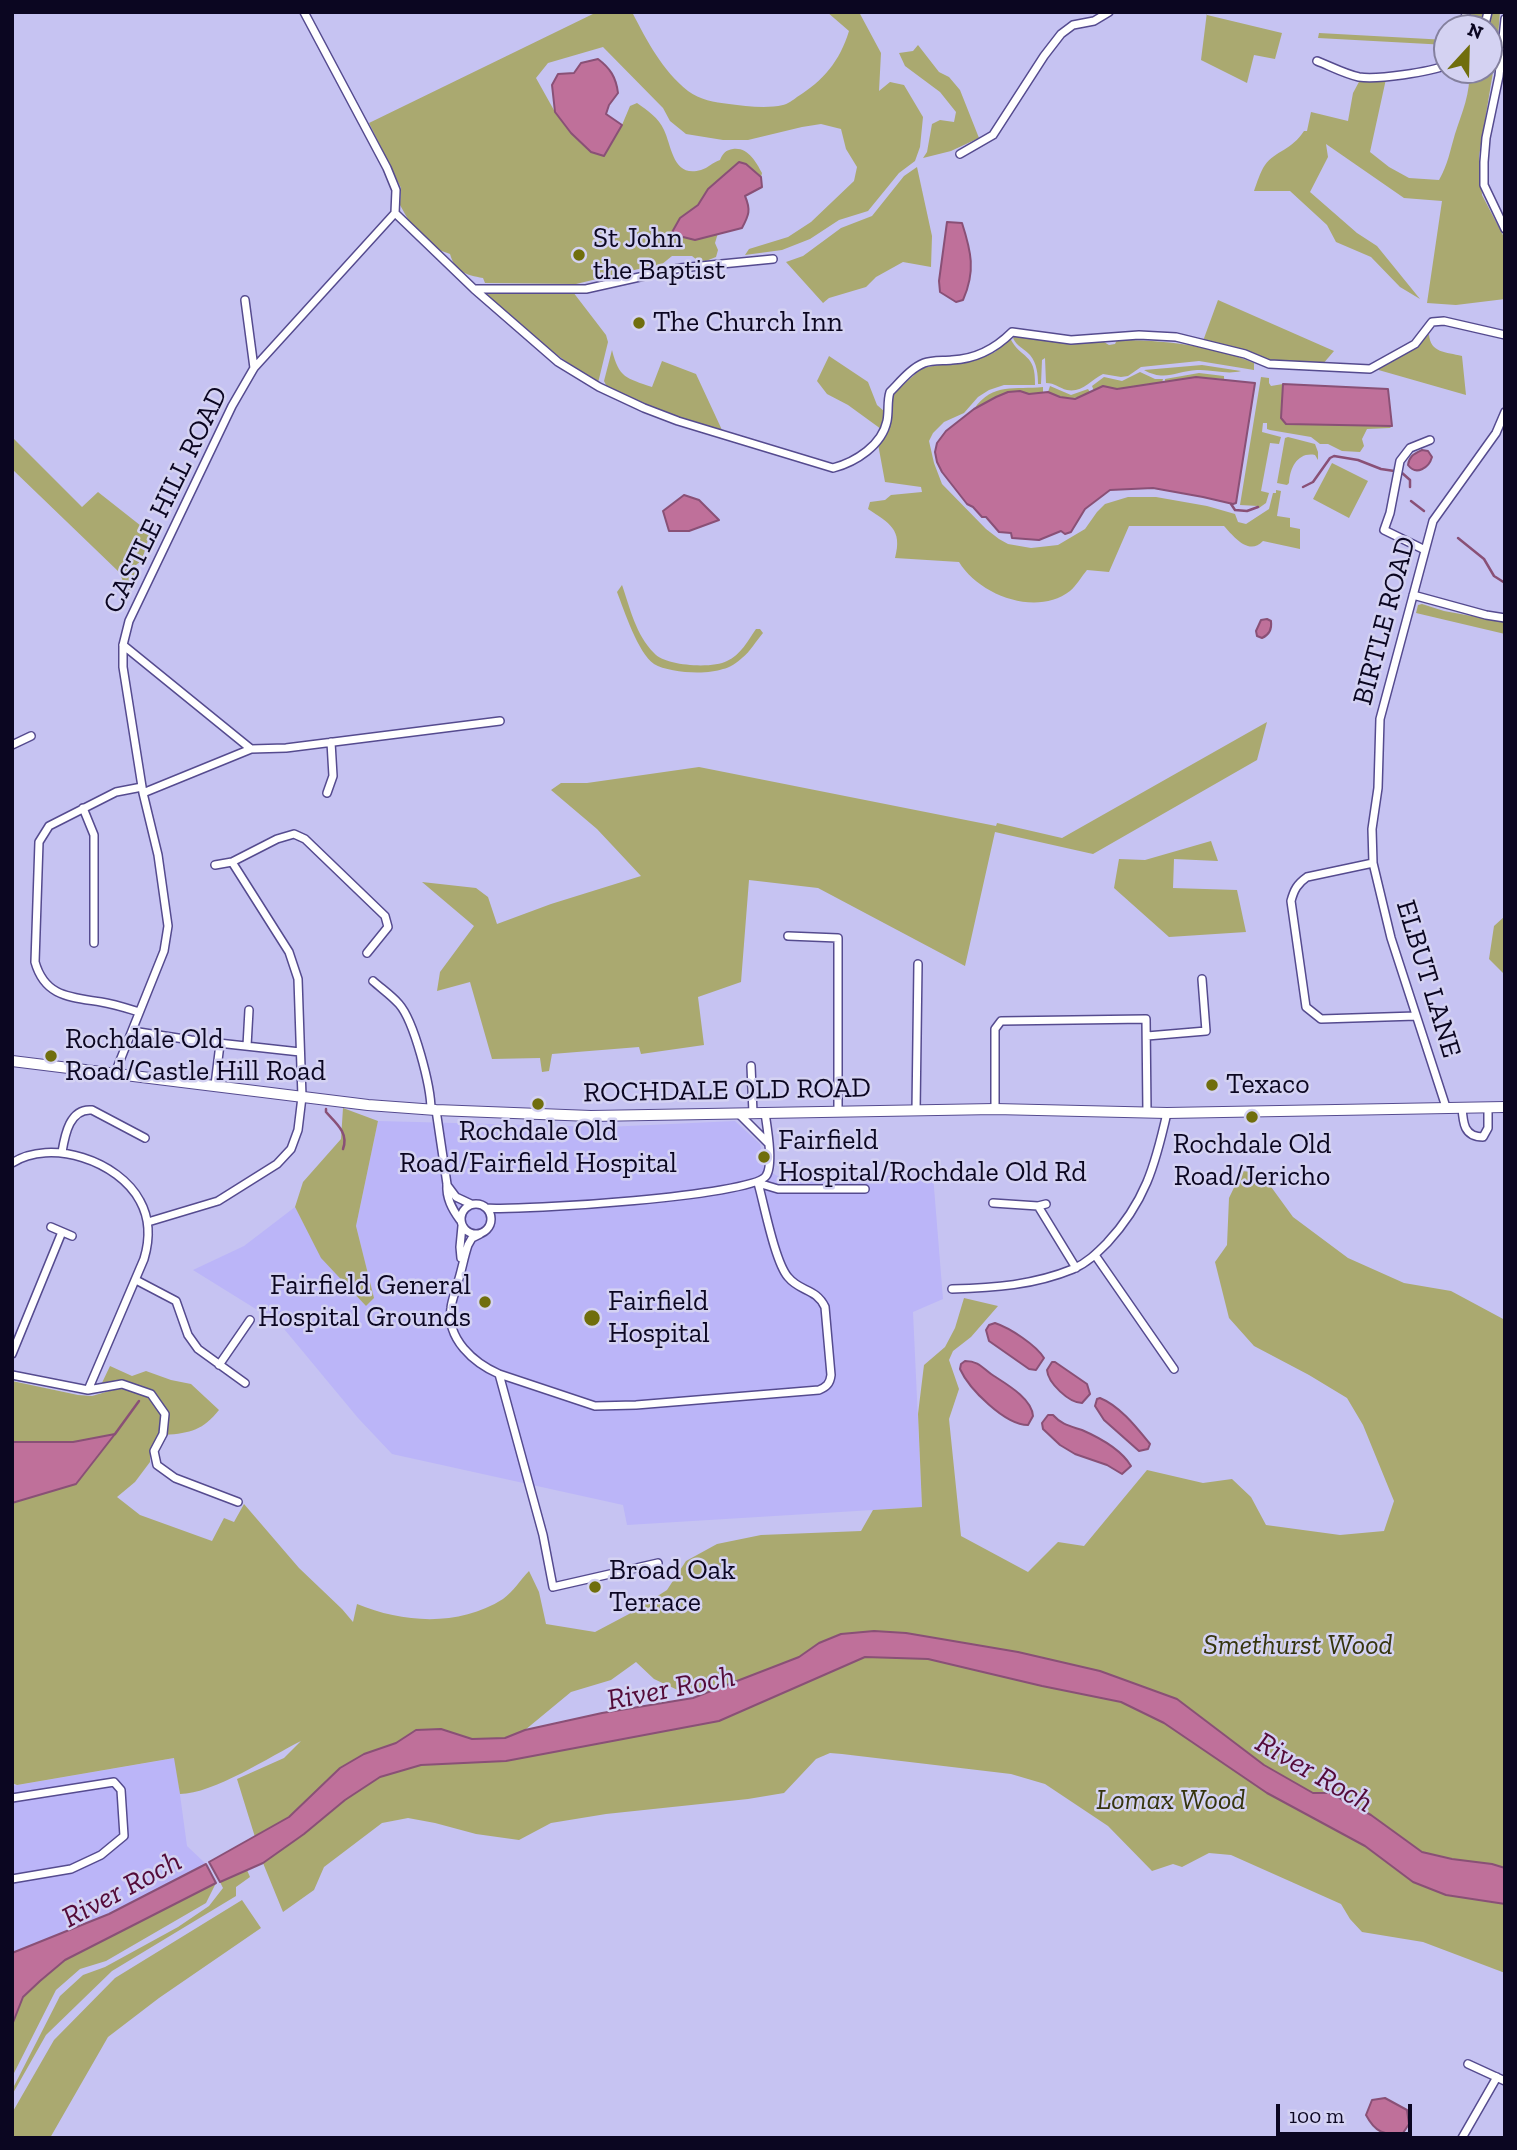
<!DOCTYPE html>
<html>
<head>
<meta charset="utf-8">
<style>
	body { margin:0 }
	#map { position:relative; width:1517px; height:2150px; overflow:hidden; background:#c6c3f2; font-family:"Zilla Slab",serif }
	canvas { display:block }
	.frame { position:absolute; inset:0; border:14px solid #0b0621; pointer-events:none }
	.north { position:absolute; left:1433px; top:14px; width:70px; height:70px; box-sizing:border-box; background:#d4d2f2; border:2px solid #84809e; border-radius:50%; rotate:22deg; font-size:19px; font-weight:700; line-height:28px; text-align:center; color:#0b0621 }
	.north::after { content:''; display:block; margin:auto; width:24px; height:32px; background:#706e0d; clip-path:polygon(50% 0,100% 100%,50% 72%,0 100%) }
	.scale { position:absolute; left:1276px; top:2104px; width:136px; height:32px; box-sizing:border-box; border:4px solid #0b0621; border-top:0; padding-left:9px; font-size:21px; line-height:24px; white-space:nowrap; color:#0b0621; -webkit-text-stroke:5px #d4d2f2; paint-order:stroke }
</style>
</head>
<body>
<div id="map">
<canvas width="1517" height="2150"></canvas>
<div class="frame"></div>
<div class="north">N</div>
<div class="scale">100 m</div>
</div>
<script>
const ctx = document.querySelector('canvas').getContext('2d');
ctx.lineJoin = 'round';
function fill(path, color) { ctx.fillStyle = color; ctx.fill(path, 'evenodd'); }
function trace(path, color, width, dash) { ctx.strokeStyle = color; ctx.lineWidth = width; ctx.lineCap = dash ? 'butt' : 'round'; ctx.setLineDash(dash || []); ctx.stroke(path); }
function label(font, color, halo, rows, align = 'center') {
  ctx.font = font + ' "Zilla Slab",serif'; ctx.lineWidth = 5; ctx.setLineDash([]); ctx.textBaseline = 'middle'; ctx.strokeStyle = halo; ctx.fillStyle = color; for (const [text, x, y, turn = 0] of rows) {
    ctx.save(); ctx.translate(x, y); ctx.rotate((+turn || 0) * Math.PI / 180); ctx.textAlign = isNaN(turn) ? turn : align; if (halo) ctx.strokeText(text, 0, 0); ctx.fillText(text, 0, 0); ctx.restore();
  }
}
const built = new Path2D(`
	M378,1121L607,1127L735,1121L760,1144L765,1169L779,1177L933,1175L943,1299L913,1312L922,1507L627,1525L623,1505L392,1454L358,1418L280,1324L193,1270L244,1246L295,1207L322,1258L366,1306L374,1298L356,1226Z
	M175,1758L187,1846L206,1864L109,1914L12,1953V1786Z`);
const green = new Path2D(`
	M597,12H632C647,41 662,70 688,91C700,100 714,102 729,104C745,106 766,109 783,105C788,104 793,100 797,97C823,81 840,61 849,31L827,12H859L881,53L879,91L890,82L904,85L923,117L920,147L915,161L899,173L868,211L839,220L810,239L782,250L745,255L749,249L788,237L811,222L854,181L857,167L846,149L841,129L821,124L802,127L748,140H723L686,134L670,121L663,108L603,47L548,63L536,78L555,112L604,156L622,125L630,106L637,103C647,110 659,118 664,130C672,147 673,178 701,170C708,168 713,162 720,160C723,153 726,150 733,149C748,147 756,162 762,173L761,177L746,164L739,162L708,189L698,205L680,218L695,240L718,233L715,243L718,250L716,257L706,261L697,260L692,256H672L656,269L647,267L576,284L485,283L483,278C466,275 455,272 450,254L439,250L410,223L400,205L401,188L369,123Z
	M1207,12V15L1282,33L1275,59L1254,55L1247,83L1201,60Z
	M1468,12H1487L1482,28H1467Z
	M1490,12H1500L1497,48L1479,156L1482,195L1505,239V299L1456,305L1427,303L1442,201L1404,198L1326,144L1328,157L1310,192L1357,233L1377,246L1420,299L1400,287L1371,257L1336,242L1327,225L1290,191H1254C1257,183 1260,172 1265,165C1275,151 1292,150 1304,131H1307L1311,112L1348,121L1353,93L1360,80L1386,79L1370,152L1389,167L1409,178L1439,180C1448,164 1450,151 1455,134C1462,112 1471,93 1469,70H1489V28H1486Z
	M1319,33L1447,40V45L1318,38Z
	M918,45L939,72L949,77L960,90L979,138L951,151L923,158L927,152L932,124L940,120L954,122L956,112L940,92L905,66L899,53L913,51Z
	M917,167L932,236L931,267L903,262L876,277L866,287L829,298L823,303L786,262L803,256L841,228L872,216L904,176Z
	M487,292H573L606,335L608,342L598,383C558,358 523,329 488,297Z
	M1218,300L1334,351L1322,365L1270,362L1203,341Z
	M1429,334C1430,353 1446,352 1462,356L1466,395L1375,369C1395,360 1413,349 1429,334Z
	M1015,336L1072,343L1104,342L1109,345L1115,344L1117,340C1163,340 1211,345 1254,363V370L1199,361L1141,367L1128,376L1121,377L1103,374C1091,380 1082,393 1067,390C1059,388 1055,383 1046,383L1045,358L1042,360L1041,384H1038C1038,375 1037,363 1030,355C1024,348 1017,347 1013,338Z
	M1010,338C1021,360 1036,352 1035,385H1004L989,390L978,397L964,413L944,422L933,433L929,441L934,463L942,484L986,529L999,539L1008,544L1031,548L1058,545L1085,529L1097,512L1105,504L1128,497H1156L1207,506L1235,514L1238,522L1246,524L1269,509L1273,493H1276V490L1281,491L1277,516L1290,518V527L1300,529V549L1263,541C1249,556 1234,537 1224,526H1129L1109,572L1087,570C1082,576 1076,586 1070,591C1036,617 979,595 959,562L895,558C903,529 889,523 868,509L870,502L885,500L891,495L922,492L921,487L885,482L878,444L892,397L896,391L922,368L984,357L995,352Z
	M612,350C619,378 626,378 652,387L662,361L696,374L722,430H718L652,408L607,387L604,381Z
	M829,356L868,382L877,405L885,412L881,429L848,405L827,394L817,381Z
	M1202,365L1241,371C1226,375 1212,369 1197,370C1176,371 1165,382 1144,370Z
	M1140,372L1155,379H1163L1162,383L1117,389L1110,387L1094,391L1092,386L1104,377L1122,381Z
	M1199,373L1224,376V379L1196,377L1165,383V379Z
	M1261,377L1269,378V383L1271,386L1283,384L1281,417L1286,424L1392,426L1390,428L1367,429L1362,439L1364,446L1360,452L1342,451L1328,444H1320L1311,437L1270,430L1267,429V423H1263L1262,432L1281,437L1279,444L1270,443L1261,491L1269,493L1266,503L1259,508L1258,506L1240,505Z
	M1050,386L1071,395L1088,389L1090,392C1074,401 1065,399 1048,392Z
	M1043,387V392L1040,393L996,397L974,409C993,382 1015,390 1043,387Z
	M12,437L82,507L98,492L150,533L142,560L136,565V574L128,597L120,573L12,469Z
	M1288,437L1315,444L1318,452V460L1315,455C1298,452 1290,467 1289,483L1287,485L1277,483L1285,438Z
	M1332,463L1368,481L1349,518L1313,499Z
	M622,585C630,608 636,635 654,653C665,666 712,669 727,661C740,656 749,639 756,629H760L763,633C756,641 750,652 742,658C738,662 729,668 723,669C707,675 669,673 654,664C638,653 624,610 617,592Z
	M1422,604L1444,611L1505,622V634L1416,613L1418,605Z
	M1267,722L1257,760L1093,854L995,832L965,966L818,888L749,880L741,982L698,997L704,1045L641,1054L639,1047L552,1054L549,1071L542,1072L540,1058L492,1059L470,982L437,991L440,972L474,926L422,882L476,888L488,897L497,924L551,904L641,876L597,829L551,790L561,783H587L699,767L996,826L997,823L1062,838Z
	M1211,841L1218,861L1174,859L1173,888L1237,890L1246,932L1169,937L1114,888L1119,859L1145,860Z
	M1505,916V975L1489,959L1494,926Z
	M343,1108L378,1121L356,1226L374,1298L366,1306L321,1258L295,1207L303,1182L341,1139Z
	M1242,1171L1261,1173L1293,1217L1348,1258L1404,1283L1451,1291L1505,1320V1868L1492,1864L1452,1859L1422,1852L1371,1815L1330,1794L1313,1793L1264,1765L1177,1699L1100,1671L1018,1652L906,1633L874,1631L841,1634L819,1643L799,1657L713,1691L682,1692L654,1679L636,1662L611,1680L571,1692L525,1730L505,1738L472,1739L441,1729L416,1730L396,1743L364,1754L340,1768L289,1817L255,1837L237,1779L284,1758L301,1741C271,1756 213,1794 180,1794L174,1758L17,1785L12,1783V1503L76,1484L113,1434L73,1442H12V1381L78,1395L92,1396L123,1387L148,1396L161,1415V1433L150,1449V1462L135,1482L117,1497L140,1515L212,1541L224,1518L234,1522L244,1504L299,1568L342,1609L353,1622L357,1604C403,1623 459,1627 503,1599C513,1592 521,1579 529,1571L539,1592L546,1624L595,1632L629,1614L667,1590L686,1561L717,1544L761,1535L861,1531L873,1510L922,1507L918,1414L924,1365L945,1347L955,1328L964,1298L998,1306L971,1337L953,1351L949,1360L959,1389L949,1419L961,1536L1028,1572L1058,1542L1084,1546L1147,1470L1203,1483L1232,1479L1251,1497L1266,1525L1340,1535L1384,1531L1394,1501L1363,1425L1347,1398L1309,1375L1254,1346L1229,1318L1215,1262L1227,1245L1229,1198Z
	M110,1366L132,1376L146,1371L171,1380L191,1384L219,1410C203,1430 191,1433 165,1435L168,1413L152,1393L121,1380L101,1385Z
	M865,1657L928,1659L1042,1686L1121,1702L1164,1722L1267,1793L1365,1846L1413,1882L1446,1895L1505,1904V1973L1423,1942L1362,1932L1350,1919L1341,1904L1231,1855L1209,1853L1182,1867L1173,1864L1152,1871L1108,1826L1045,1784L1011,1774L842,1754L830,1753L816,1759L784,1793L748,1799L606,1814L551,1823L519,1840L476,1834L435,1823L408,1818L382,1823L324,1867L314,1890L283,1912L263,1863L304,1834L345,1800L380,1777L421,1765L506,1761L719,1721Z
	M247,1870L250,1877L236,1887V1896L112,1971L46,2035L12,2095V2090L60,1996L83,1975L105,1967L178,1927L209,1906L223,1888L220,1882Z
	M216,1883L206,1903L106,1961L80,1969L56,1990L12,2077V2025L23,1997L40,1981L65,1960Z
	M242,1900L261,1928L159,1998L108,2037L50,2138H12V2113L54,2040L115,1978Z`);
const water = new Path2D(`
	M598,59C610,68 616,77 618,93L609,105L606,114L622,125L604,156L591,152L571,133L555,112L552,85L558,74L574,73L581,63Z
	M739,162L746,164L761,177L762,187L745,196C751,210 749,215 742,228L695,240L671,234L680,218L698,205L708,189Z
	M947,222L962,223C971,251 976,271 963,300L956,302L940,292L939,281Z
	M1196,377L1255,383L1236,503L1233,504L1203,497L1153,488L1110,490L1085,509L1071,532L1065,534L1061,531L1039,540L1012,538L1011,533L999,532L986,517H982L973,507L967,504L942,472L937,462L935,452L937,443L946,431L974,409L996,397L1008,392L1020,391L1029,394L1048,392L1060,397L1075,399L1103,386L1117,389Z
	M1283,384L1388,389L1392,426L1286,424L1281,418Z
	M1422,450L1428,451L1432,457C1429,468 1416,476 1408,465C1409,456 1414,454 1422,450Z
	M684,495L699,500L719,520L689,531H669L663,511Z
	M1267,619L1271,621C1272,629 1269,635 1262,638L1257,636L1256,631L1261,620Z
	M995,1323C1010,1328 1036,1345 1044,1358L1036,1370L1029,1369L989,1341L986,1330L989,1325Z
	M965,1361C980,1361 983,1369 994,1376C1008,1385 1032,1399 1033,1416L1028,1425C1005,1425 969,1389 960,1369L961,1364Z
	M1052,1362H1055L1087,1384L1090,1394L1082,1403C1069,1403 1048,1383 1047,1370Z
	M1100,1398C1120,1406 1137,1428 1150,1444L1148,1449L1139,1451L1104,1420L1095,1406L1097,1399Z
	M1048,1415H1053C1062,1425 1070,1426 1082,1430C1098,1437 1121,1449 1131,1466L1122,1474L1107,1465L1075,1454L1060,1445L1043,1429L1042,1423Z
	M115,1434L76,1484L12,1503V1442H73Z
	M874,1631L906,1633L1018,1652L1100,1671L1177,1699L1264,1765L1313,1793H1330L1371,1815L1422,1852L1452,1859L1492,1864L1505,1868V1904L1446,1895L1413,1882L1365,1846L1267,1793L1164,1723L1121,1702L1042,1686L928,1659L865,1657L719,1721L506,1761L421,1765L380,1777L345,1800L304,1834L263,1863L220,1882L209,1862L289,1817L340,1768L364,1754L396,1743L416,1730L441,1729L472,1739L505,1738L525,1730L602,1713L693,1698L799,1657L819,1643L841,1634Z
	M206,1864L216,1883L65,1960L40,1981L23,1997L12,2025V1953L109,1914Z
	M1385,2098L1407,2110L1409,2124L1403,2133C1384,2136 1375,2132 1366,2115L1372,2100Z`);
const stream = new Path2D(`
	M1303,487L1313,482L1330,458L1334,456L1358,460L1381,469L1401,472L1410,480V487
	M1411,501L1424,511
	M1231,504L1235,510L1247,511L1258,507
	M1458,538L1484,559L1494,576L1505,583
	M326,1109V1112C336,1123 349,1133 343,1149
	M115,1434L139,1401`);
const minor = new Path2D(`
	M1505,19L1499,76L1486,138L1484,162V185L1505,229
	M1464,28L1466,12
	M1484,28L1488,12
	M1317,61C1330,66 1345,74 1359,77C1377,80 1430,72 1447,65
	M960,154L993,135L1044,56L1061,34L1073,25L1094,21L1109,12
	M395,213L474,289L558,362L599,387L644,408L678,421L833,468C856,462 882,445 887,421C889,411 887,401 890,392C900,382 911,368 924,363C932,360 944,361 952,360C976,359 995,349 1012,332L1071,340L1139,335L1176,337L1245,354L1269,364L1370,369L1415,344L1432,322L1444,321L1505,335
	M475,289H586L680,268L773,259
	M245,300L254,368
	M1425,550L1384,530L1390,513L1400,461L1410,448L1430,440
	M1413,595L1486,615L1505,618
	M123,645L251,749
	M12,745L31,736
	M143,793L251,749L286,748L500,721
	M327,793L333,776L331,742
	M83,808L94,835V943
	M1373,863L1307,877C1297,884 1294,890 1291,901L1306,1007L1321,1019L1416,1016
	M215,865L232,862
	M788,936L838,938V1112
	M373,981C382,989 391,995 399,1004C414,1021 431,1086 431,1110
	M139,1012C126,1008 114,1004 101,1002C70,997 45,997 35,962L39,842L49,826L116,792L142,787
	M132,1031L191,1040L300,1052
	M1147,1036L1206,1031L1202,979
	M247,1046L249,1010
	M751,1066L753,1113
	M115,1073L164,951L168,926L158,855L143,793L123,667V645L129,621L232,406L254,368L395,213L396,190L387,168L304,12
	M215,1085L220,1044
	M1446,1107L1391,938L1373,863L1372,829L1378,788L1380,719L1433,521L1496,433L1505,412
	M1462,1107C1463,1123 1464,1137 1483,1137L1488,1128V1108
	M995,1109V1029L1001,1021L1146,1019L1147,1113
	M436,1110L447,1184C446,1198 452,1209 460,1220
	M916,1111L918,964
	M738,1113L768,1143
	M62,1152C65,1134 70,1108 92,1110L145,1138
	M12,1163C51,1138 119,1161 140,1201C150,1219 150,1239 144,1259L88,1390L12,1375
	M758,1183L778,1189H865
	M447,1185L456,1197L471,1204
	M993,1203L1038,1206L1046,1204
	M461 1219a15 15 0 1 1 30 0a15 15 0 1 1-30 0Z
	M1038,1206L1076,1268
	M487,1208C521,1211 752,1196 766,1176C774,1165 767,1127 765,1113
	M148,1222L218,1201L277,1164L291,1149L298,1130L302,1097L298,979L289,952L232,862L277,839L294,834L305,839L385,916L388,927L367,953
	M51,1227L72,1236
	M480,1234L472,1238L468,1245C464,1257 462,1269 458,1282C456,1290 452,1299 451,1308C446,1339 474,1363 499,1374L595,1406L636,1405L819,1390C826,1387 830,1384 831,1375L825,1307C816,1288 800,1292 788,1277C775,1262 764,1204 758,1183
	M1095,1255L1174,1369
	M461,1258L460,1247L462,1226
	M136,1280L176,1301L188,1335L198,1349L245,1383
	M952,1289C994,1288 1034,1285 1073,1269C1087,1263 1097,1253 1107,1243C1145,1202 1155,1166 1167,1113
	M12,1354L62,1232
	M219,1365L250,1320
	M499,1374L543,1535L553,1587L658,1563
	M88,1390L122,1384L151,1394L165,1414L163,1434L154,1451L157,1465L175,1478L238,1502
	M12,1798L114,1782L121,1790L124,1836L101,1855L71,1869L12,1879
	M1468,2064L1505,2081
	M1462,2138L1497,2077`);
const secondary = new Path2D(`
	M12,1061L368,1105L436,1110L591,1116L995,1109L1167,1113L1505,1107`);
const markers = [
	[579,255,7,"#706e0d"],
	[639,323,7,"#706e0d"],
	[51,1056,7,"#706e0d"],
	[1212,1085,7,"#706e0d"],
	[538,1104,7,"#706e0d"],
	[1252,1117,7,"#706e0d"],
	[764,1157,7,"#706e0d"],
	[485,1302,7,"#706e0d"],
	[592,1318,9,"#706e0d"],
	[595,1587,7,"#706e0d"]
];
const poiNames = [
	["St John",593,239],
	["the Baptist",593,271],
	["The Church Inn",653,323],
	["Rochdale Old",65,1040],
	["Road/Castle Hill Road",65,1072],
	["Texaco",1226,1085],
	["Rochdale Old",538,1132,"center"],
	["Road/Fairfield Hospital",538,1164,"center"],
	["Fairfield",778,1141],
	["Hospital/Rochdale Old Rd",778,1173],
	["Rochdale Old",1252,1145,"center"],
	["Road/Jericho",1252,1177,"center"],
	["Fairfield General",471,1286,"right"],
	["Hospital Grounds",471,1318,"right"],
	["Fairfield",608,1302],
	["Hospital",608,1334],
	["Broad Oak",609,1571],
	["Terrace",609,1603]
];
const streetNames = [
	["CASTLE HILL ROAD",166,500,-64],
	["BIRTLE ROAD",1385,621,-75],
	["ELBUT LANE",1428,979,73],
	["ROCHDALE OLD ROAD",727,1091,-1]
];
const parkNames = [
	["Smethurst Wood",1298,1646],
	["Lomax Wood",1171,1801]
];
const waterNames = [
	["River Roch",671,1689,-11],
	["River Roch",1314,1773,30],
	["River Roch",122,1890,-28]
];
fill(built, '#bbb5f8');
fill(green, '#aaa970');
fill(water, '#bf709a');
trace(water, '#895076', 2);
trace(stream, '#895076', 2.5);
trace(minor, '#554b8f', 10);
trace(secondary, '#554b8f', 12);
trace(minor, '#fff', 7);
trace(secondary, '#fff', 10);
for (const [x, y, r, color] of markers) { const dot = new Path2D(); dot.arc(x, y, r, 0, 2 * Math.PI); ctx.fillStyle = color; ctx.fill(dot); trace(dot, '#d4d2f2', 2.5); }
label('28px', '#0b0621', '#d4d2f2', poiNames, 'left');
label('28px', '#0b0621', '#d4d2f2', streetNames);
label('italic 28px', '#35340d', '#d4d2f2', parkNames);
label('italic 30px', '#540b39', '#d4d2f2', waterNames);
</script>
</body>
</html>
